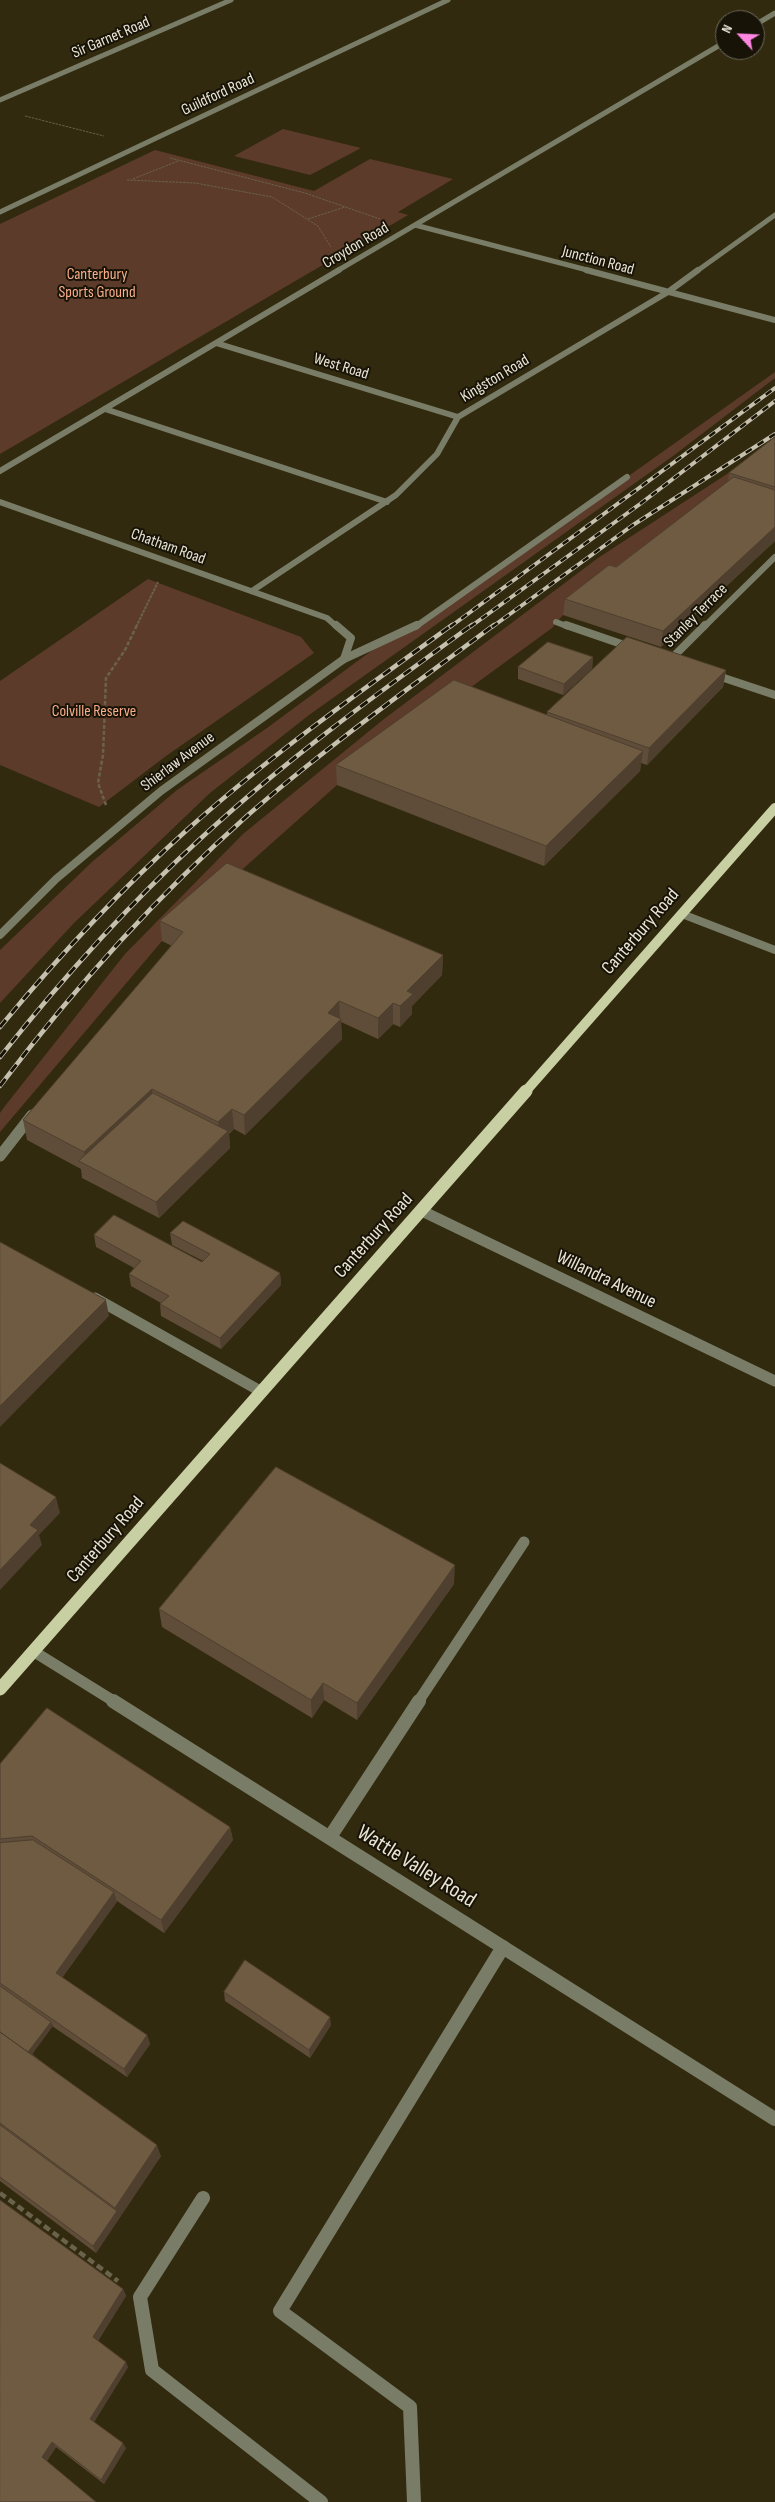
<!DOCTYPE html>
<html>
<head>
<meta charset="utf-8">
<style>
	body { margin:0 }
	#map { position:relative; width:775px; height:2502px; overflow:hidden; background:#322a0e; font-family:"Sofia Sans Condensed",sans-serif }
	canvas { display:block }
	.north { position:absolute; left:715px; top:10px; width:50px; height:50px; box-sizing:border-box; background:#171307; border:1px solid #6b6759; border-radius:50%; rotate:295deg; font-size:14px; font-weight:700; line-height:20px; text-align:center; color:#e9e4d4 }
	.north::after { content:''; display:block; margin:auto; width:18px; height:22px; background:#fe86e1; clip-path:polygon(50% 0,100% 100%,50% 72%,0 100%) }
</style>
</head>
<body>
<div id="map">
<canvas width="775" height="2502"></canvas>
<div class="north">N</div>
</div>
<script>
const ctx = document.querySelector('canvas').getContext('2d');
ctx.lineJoin = 'round';
function fill(path, color) { ctx.fillStyle = color; ctx.fill(path, 'evenodd'); }
function trace(path, color, width, dash) { ctx.strokeStyle = color; ctx.lineWidth = width; ctx.lineCap = dash ? 'butt' : 'round'; ctx.setLineDash(dash || []); ctx.stroke(path); }
function label(font, color, halo, rows, align = 'center') {
  ctx.font = font + ' "Sofia Sans Condensed",sans-serif'; ctx.lineWidth = 4; ctx.setLineDash([]); ctx.textBaseline = 'middle'; ctx.strokeStyle = halo; ctx.fillStyle = color; for (const [text, x, y, turn = 0] of rows) {
    ctx.save(); ctx.translate(x, y); ctx.rotate((+turn || 0) * Math.PI / 180); ctx.textAlign = isNaN(turn) ? turn : align; if (halo) ctx.strokeText(text, 0, 0); ctx.fillText(text, 0, 0); ctx.restore();
  }
}
const green = new Path2D(`
	M283,129L361,148L310,175L234,156Z
	M155,150L314,191L370,159L453,179L398,212L408,215L0,454V224Z
	M775,372V378L673,456L309,715L210,793L74,923L0,1003V950L92,862L177,790L267,728L405,626L413,629Z
	M773,444L775,445L563,615L552,628L337,785L162,941L0,1132V1113L5,1106L125,954L243,834L384,719L598,558Z
	M148,579L301,637L314,653L166,756L99,807L0,765V681Z`);
const pathFar3 = new Path2D(`
	M25,116L104,136
	M170,158L305,193L380,219
	M133,179L178,161
	M127,180L195,183L272,197L318,226L331,247
	M308,219L345,207`);
const pathFar2 = new Path2D(`
	M136,627L158,582`);
const pathFar1 = new Path2D(`
	M106,805L98,783L103,755L106,678L125,650L137,625`);
const path = new Path2D(`
	M0,2193L118,2281`);
const serviceFar3 = new Path2D(`
	M105,409L387,502
	M556,622L569,627
	M415,627L627,477`);
const serviceFar2 = new Path2D(`
	M566,625L633,648
	M344,659L417,625`);
const serviceFar1 = new Path2D(`
	M0,1156L32,1115
	M95,1298L262,1392
	M418,1702L524,1542`);
const service = new Path2D(`
	M330,1837L419,1701
	M203,2198L140,2297L152,2370L321,2502
	M414,2502L410,2407L280,2311L503,1947`);
const minorFar3 = new Path2D(`
	M755,25L775,13
	M0,100L231,0
	M0,212L448,0
	M415,225L591,271
	M337,271L725,42
	M697,271L775,215`);
const minorFar2 = new Path2D(`
	M586,270L775,320
	M216,343L458,417
	M0,471L339,270
	M252,591L396,495L437,454L458,417L668,292L698,270
	M704,627L775,557`);
const minorFar1 = new Path2D(`
	M675,661L670,660L705,625
	M712,674L775,695
	M682,914L775,950`);
const minor = new Path2D(`
	M422,1211L775,1381`);
const tertiaryFar3 = new Path2D(`
	M0,502L327,618L337,627`);
const tertiaryFar2 = new Path2D(`
	M0,935L56,879L161,791L344,659L351,638L336,625`);
const tertiaryFar1 = new Path2D(`
	M33,1651L115,1702`);
const tertiary = new Path2D(`
	M113,1701L775,2119`);
const primaryFar1 = new Path2D(`
	M525,1092L775,808`);
const primary = new Path2D(`
	M0,1689L526,1091`);
const railFar1 = new Path2D(`
	M450,627L775,388
	M470,627L640,504L775,401
	M492,627L633,525L775,434`);
const rail = new Path2D(`
	M0,1027C58,957 120,890 188,829C271,755 362,690 452,625
	M0,1057C61,980 126,907 199,840C284,761 378,693 472,625
	M0,1086C74,988 156,897 248,815C326,747 411,687 494,625`);
const wall = new Path2D(`
	M775,437V541L661,647L563,615L565,599L616,567L728,482L729,473Z
	M593,657L592,669L563,695L518,679V667Z
	M726,670L723,687L647,765L641,763L640,771L544,866L337,785L336,765L547,715V712Z
	M160,921L443,955L442,975L412,1006V1014L400,1027L393,1024L378,1039L341,1022L342,1039L245,1135L234,1129L229,1134L230,1148L159,1218L82,1178L81,1169L27,1140L23,1120L172,946L162,941Z
	M170,1233L280,1273L281,1285L221,1349L161,1316L160,1304L161,1303L131,1286L129,1274L134,1268L96,1247L94,1235L202,1262L203,1261L172,1245Z
	M454,1584L357,1720L324,1700L312,1718L162,1627L159,1609Z
	M0,1764L230,1827L233,1840L164,1933L117,1901L62,1978L147,2035L150,2044L127,2077L52,2026L32,2054L161,2156L96,2253L0,2181Z
	M224,1992L331,2025L310,2058L225,2001Z
	M123,2289L126,2296L98,2341L128,2367L94,2422L126,2448L104,2484L56,2447L47,2461L0,2502Z`);
const shadedWall = new Path2D(`
	M775,527V541L661,647L663,631Z
	M593,657L592,669L563,695L564,684Z
	M726,670L723,687L647,765L649,748Z
	M643,751L640,771L544,866L546,846Z
	M443,955L442,975L412,1006V1014L400,1027V1006L407,991Z
	M339,1001L340,1020L341,1019L342,1039L245,1135L244,1115L328,1013Z
	M393,1003V1024L378,1039V1018Z
	M152,1089L155,1110L87,1165L84,1152Z
	M232,1109L234,1129L229,1134L230,1148L159,1218L156,1202L220,1140L218,1122Z
	M280,1273L281,1285L221,1349L220,1338Z
	M106,1300L109,1316L0,1427V1406Z
	M56,1497L60,1513L39,1535L42,1545L0,1590V1570L30,1525Z
	M455,1565L454,1584L357,1720V1703Z
	M323,1683L324,1700L312,1718L311,1700Z
	M230,1827L233,1840L164,1933L161,1920Z
	M114,1892L117,1902L59,1982L56,1973Z
	M330,2017L331,2025L310,2058L309,2050Z
	M51,2022L53,2026L28,2060L26,2055Z
	M147,2035L150,2044L127,2077L124,2069Z
	M157,2145L161,2156L96,2253L93,2246L117,2211L115,2208Z
	M123,2289L126,2296L96,2343L93,2337Z
	M126,2362L128,2367L93,2424L90,2419Z
	M52,2442L56,2447L46,2462L42,2457Z
	M123,2443L126,2448L104,2484L101,2480Z`);
const building = new Path2D(`
	M775,437V487L729,473Z
	M734,477L775,490V527L663,631L565,599L609,565L616,567Z
	M627,637L726,670L649,748L547,712Z
	M548,642L593,657L564,684L518,667Z
	M454,680L643,751L546,846L336,765Z
	M227,863L443,955L407,991L413,994L400,1006L393,1003L378,1018L339,1001L328,1013L341,1019L244,1115L232,1109L218,1122L152,1089L84,1152L23,1120L183,932L160,921Z
	M153,1093L228,1131L156,1202L79,1161Z
	M114,1215L202,1262L210,1254L170,1233L183,1221L280,1273L220,1338L160,1304L169,1296L129,1274L141,1261L94,1235Z
	M0,1242L106,1300L0,1406Z
	M0,1463L56,1497L30,1525L38,1530L0,1570Z
	M276,1467L455,1565L357,1703L323,1683L311,1700L159,1609Z
	M47,1708L230,1827L161,1920L32,1836L0,1839V1764Z
	M33,1840L114,1892L56,1973L147,2035L124,2069L0,1983V1843Z
	M245,1960L330,2017L309,2050L224,1992Z
	M0,1986L51,2022L28,2052L0,2032Z
	M0,2032L157,2145L115,2208L0,2123Z
	M0,2125L117,2211L93,2246L0,2177Z
	M0,2200L123,2289L93,2337L126,2362L90,2419L123,2443L101,2480L52,2442L42,2457L96,2502H0Z`);
const farStreetnames = [
	["Sir Garnet Road",111,38,-23],
	["Guildford Road",218,95,-25],
	["Croydon Road",356,246,-31],
	["Junction Road",598,261,15],
	["West Road",341,367,17],
	["Kingston Road",495,379,-31],
	["Chatham Road",168,547,20],
	["Stanley Terrace",696,616,-45],
	["Shierlaw Avenue",178,762,-37]
];
const farParknames = [
	["Canterbury",97,275],
	["Sports Ground",97,293],
	["Colville Reserve",94,712]
];
const streetNames = [
	["Canterbury Road",641,932,-49],
	["Canterbury Road",374,1236,-48],
	["Willandra Avenue",606,1280,26],
	["Canterbury Road",106,1540,-49]
];
const nearStreetnames = [
	["Wattle Valley Road",416,1867,32]
];
fill(green, '#5d3b2a');
trace(pathFar3, '#6a624a', 1, [2.5, 1]);
trace(pathFar2, '#6a624a', 2, [3, 1]);
trace(pathFar1, '#6a624a', 2.5, [4, 2]);
trace(path, '#6a624a', 4.5, [7, 4]);
trace(serviceFar3, '#797d67', 6);
trace(serviceFar2, '#797d67', 8);
trace(serviceFar1, '#797d67', 11);
trace(service, '#797d67', 14);
trace(minorFar3, '#797d67', 5);
trace(minorFar2, '#797d67', 6);
trace(minorFar1, '#797d67', 8);
trace(minor, '#797d67', 11);
trace(tertiaryFar3, '#797d67', 6);
trace(tertiaryFar2, '#797d67', 8);
trace(tertiaryFar1, '#797d67', 11);
trace(tertiary, '#797d67', 14);
trace(primaryFar1, '#c8d0a3', 10);
trace(primary, '#c8d0a3', 13);
trace(railFar1, '#c6c1ae', 4);
trace(rail, '#c6c1ae', 4.5);
trace(railFar1, '#171307', 2.5, [7]);
trace(rail, '#171307', 3, [9]);
fill(wall, '#5f4d39');
fill(shadedWall, '#4e3f2e');
fill(building, '#6f5a42');
trace(building, '#4e3f2e', 1);
label('16px', '#e9e4d4', '#171307', farStreetnames);
label('16px', '#f9ad89', '#171307', farParknames);
label('19px', '#e9e4d4', '#171307', streetNames);
label('22px', '#e9e4d4', '#171307', nearStreetnames);
</script>
</body>
</html>
